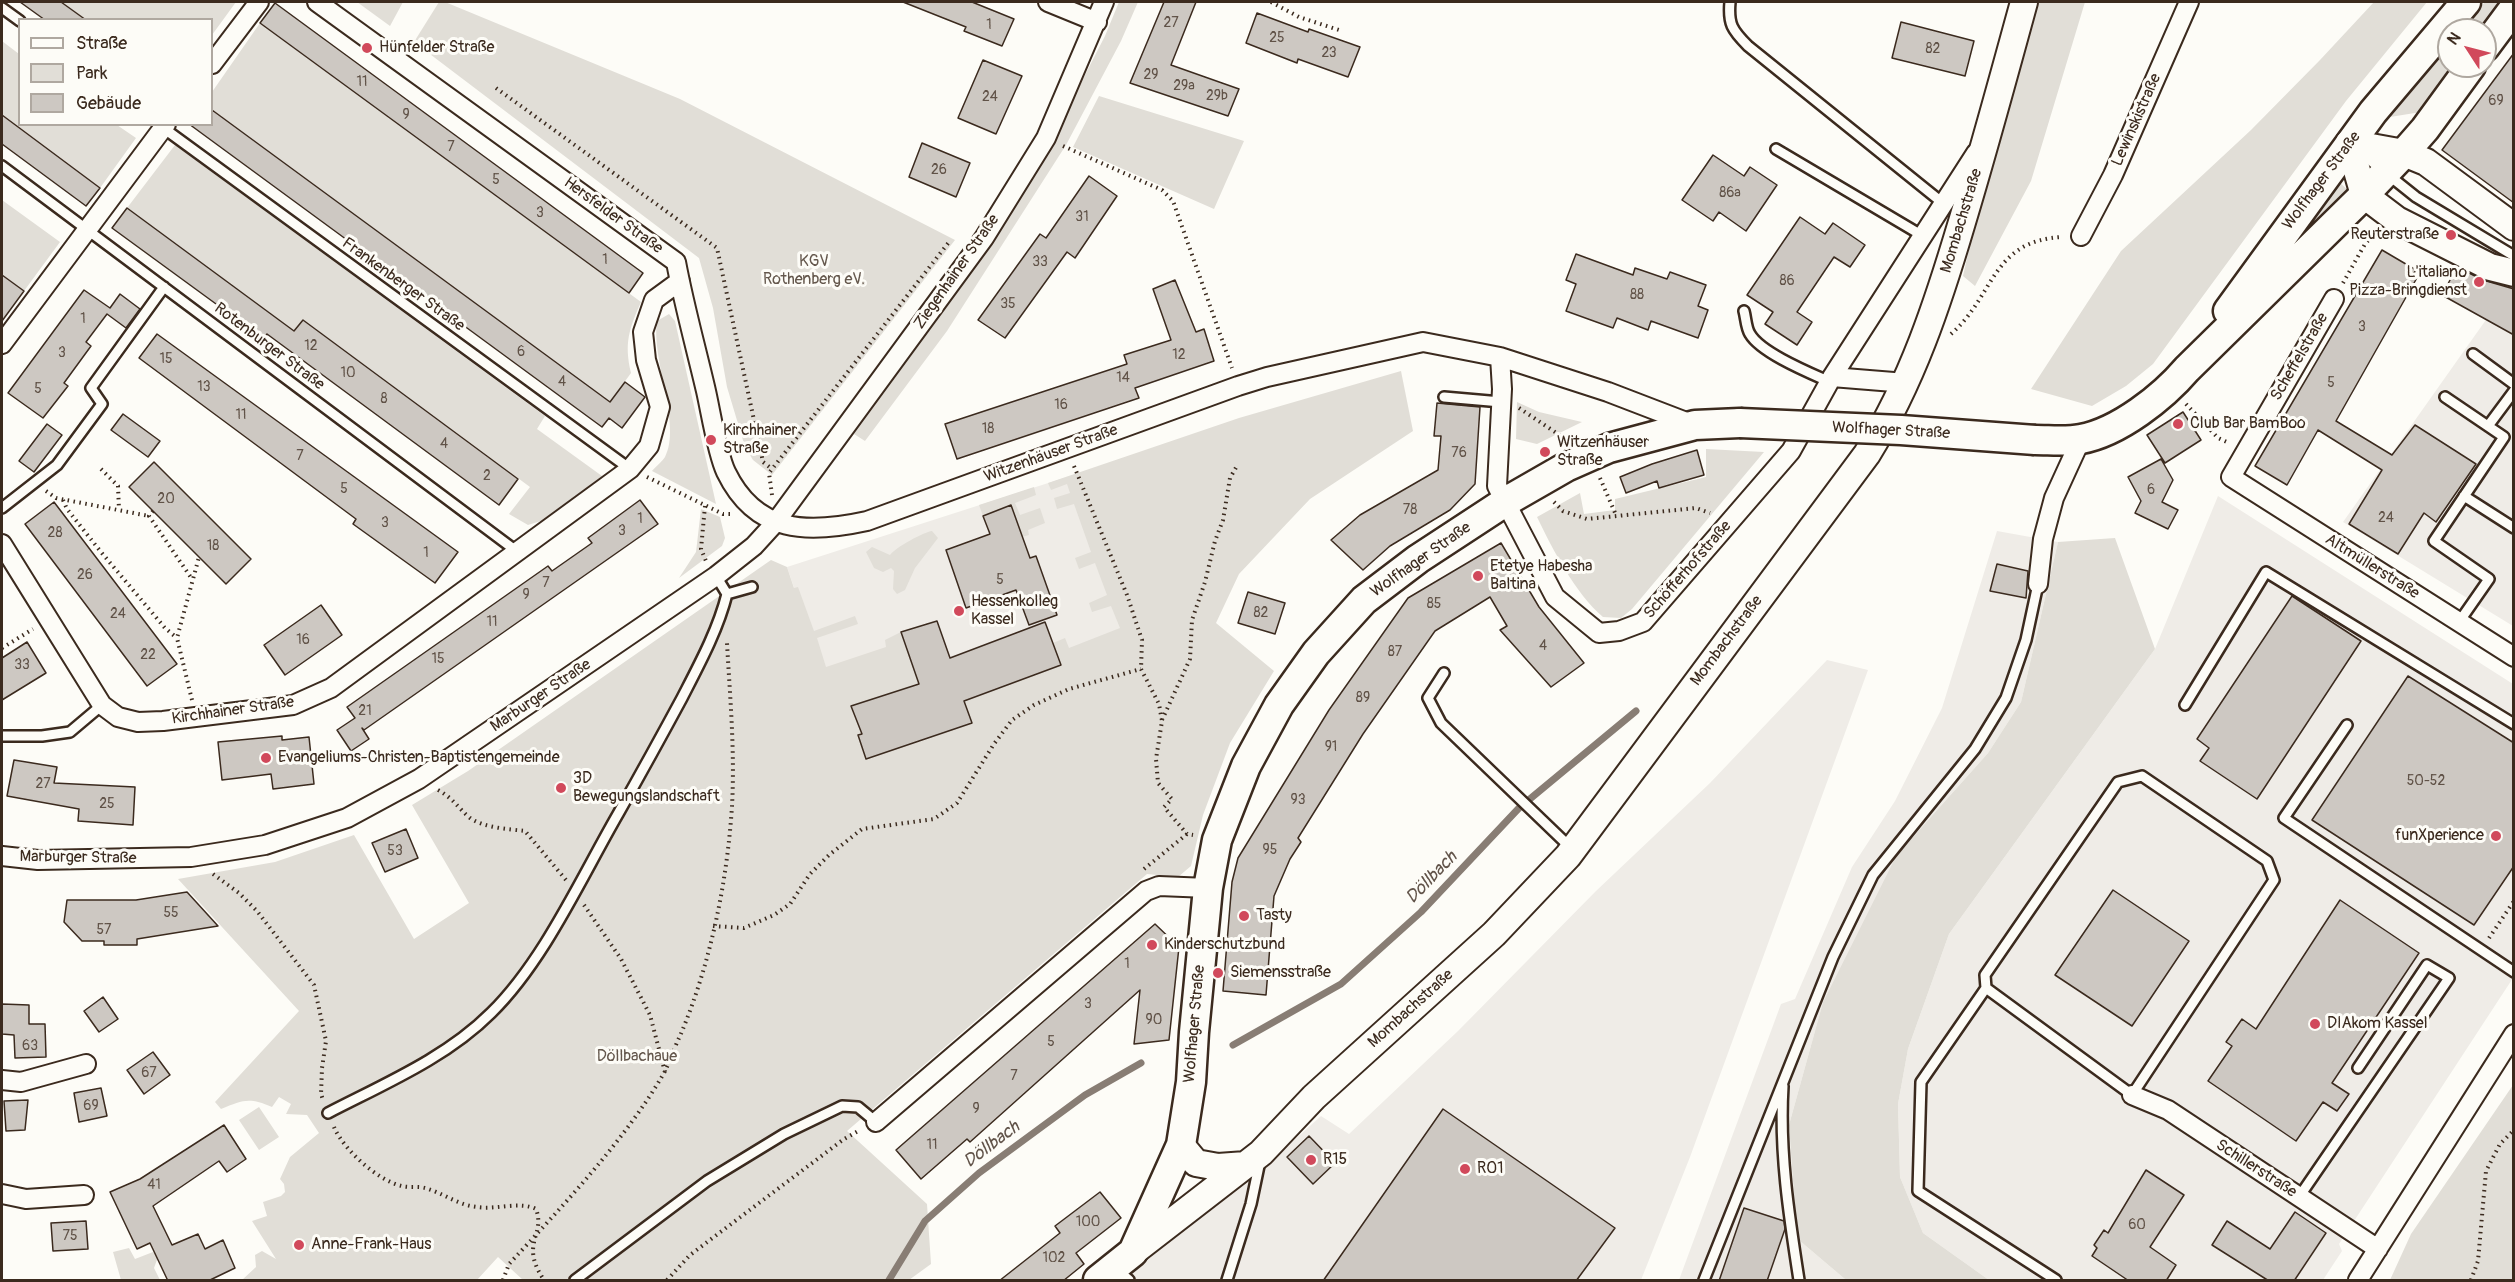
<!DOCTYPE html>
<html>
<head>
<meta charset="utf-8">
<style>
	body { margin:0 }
	#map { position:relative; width:2515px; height:1282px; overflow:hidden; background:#fdfcf7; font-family:Pangolin,sans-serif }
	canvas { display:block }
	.frame { position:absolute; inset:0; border:3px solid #3b2a1e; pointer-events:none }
	.legend { position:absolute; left:18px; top:18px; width:195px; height:108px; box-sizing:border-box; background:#fdfcf7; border:2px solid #afa8a0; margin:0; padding:8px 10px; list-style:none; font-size:18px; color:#3b2a1e }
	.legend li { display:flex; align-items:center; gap:12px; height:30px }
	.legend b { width:30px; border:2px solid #afa8a0 }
	.north { position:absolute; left:2437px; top:18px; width:60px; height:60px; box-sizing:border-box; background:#fdfcf7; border:2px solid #afa8a0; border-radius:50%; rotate:306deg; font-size:16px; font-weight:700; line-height:24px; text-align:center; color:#3b2a1e }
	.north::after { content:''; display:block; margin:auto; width:21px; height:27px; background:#d1495b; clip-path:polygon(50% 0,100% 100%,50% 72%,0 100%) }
</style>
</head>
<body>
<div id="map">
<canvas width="2515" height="1282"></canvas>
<div class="frame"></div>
<ul class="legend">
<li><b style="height:8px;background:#fdfcf7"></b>Straße</li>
<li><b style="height:16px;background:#e1ded7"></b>Park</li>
<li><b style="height:16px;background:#cdc8c2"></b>Gebäude</li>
</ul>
<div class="north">N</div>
</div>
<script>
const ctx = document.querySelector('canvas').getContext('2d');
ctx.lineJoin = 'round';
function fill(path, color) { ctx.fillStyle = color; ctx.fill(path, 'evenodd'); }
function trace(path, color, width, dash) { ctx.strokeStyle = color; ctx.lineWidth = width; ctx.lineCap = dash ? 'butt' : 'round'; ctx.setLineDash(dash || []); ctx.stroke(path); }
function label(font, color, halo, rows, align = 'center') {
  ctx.font = font + ' Pangolin,sans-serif'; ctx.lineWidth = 6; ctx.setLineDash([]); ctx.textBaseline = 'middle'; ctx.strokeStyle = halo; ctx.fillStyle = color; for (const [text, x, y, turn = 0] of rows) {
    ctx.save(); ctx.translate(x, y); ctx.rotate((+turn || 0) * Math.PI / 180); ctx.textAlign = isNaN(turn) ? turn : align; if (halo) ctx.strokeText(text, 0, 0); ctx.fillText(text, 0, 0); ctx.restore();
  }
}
const built = new Path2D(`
	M2512,283L2514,284L2513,626L2343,522Z
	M1070,476L1124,633L861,786L787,567Z
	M2218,496L2513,684V978L2339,1244L2342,1251L2323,1280H1989L1923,1233L1900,1177L1898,1104L1908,1049L1949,934L2155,649Z
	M1997,531L2058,542L2021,702L1988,753L1896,856L1823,1002L1789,1125L1795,1209L1800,1241L1846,1280H1679L1781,1004L1795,999L1852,867L1895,801L1942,708Z
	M1827,660L1868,670L1690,1157L1641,1280H1124L1168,1241L1269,1163L1321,1116L1349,1134L1458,1031L1596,891L1710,783Z`);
const green = new Path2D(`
	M61,2H236L212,35V20L85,19Z
	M357,2H403L390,26Z
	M439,2H445L680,99L955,240L772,475L753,460L745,447L727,387L713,308L699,258L414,42Z
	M1119,2H1138L1121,41L1066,145L947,331L865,441L854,434L936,322L1052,139L1105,36Z
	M2034,2H2085L2031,181L1975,286L1963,276L1978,209Z
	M2374,2H2427L2346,101L2153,364L2126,386L2092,406L2031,389L2121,251L2251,130L2320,60Z
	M2485,2H2504L2482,30H2460Z
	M260,23L641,302C629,329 624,343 631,373L610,402L212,110V92Z
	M2,41L19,54L20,124L117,125L136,138L100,188L2,116Z
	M2449,42V66H2455L2421,112L2390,117Z
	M1099,96L1244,141L1214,209L1073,147Z
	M175,145L545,416L537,429L602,476L547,519L528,525L509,514L530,487L304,320L294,331L127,208Z
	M2339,182L2349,191L2237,310Z
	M2,200L60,242L24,291L2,275Z
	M669,314L675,321L716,504L652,471C656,466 662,462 665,457C682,426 651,359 657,321Z
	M1401,371L1413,431L1310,499L1239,574L1216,623L1274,671L1230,743L1203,815L1191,866L1178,877L1147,874L847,1131L927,1204L931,1264L909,1280H523L498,1257L477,1280H242L256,1267L255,1255L262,1251L276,1259L252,1221L267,1216L263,1202L281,1196L285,1192L284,1184L280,1179L290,1157L319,1133L307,1115L286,1114L291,1104L279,1097L272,1107C249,1097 243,1100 221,1109L215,1102L299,1011L178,879L275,862L354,835L414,939L469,903L412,805L468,771L771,560L787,567L794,588L798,587L814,631L855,616L858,624L817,638L826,667L886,647L885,640L901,632L919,684L851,706L862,734L858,736L866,759L971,723L964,701L1061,665L1053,643L1065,638L1069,648L1120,628L1111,606L1092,612L1089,603L1107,595L1095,563L1079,569L1075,558L1091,552L1074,504L1057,509L1054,498L1070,493L1067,484L1051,490L1048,483L1239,418Z
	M1517,402L1539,412L1582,422L1537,444L1516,439Z
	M1706,449L1764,452L1632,609L1621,618L1603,617C1575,593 1553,550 1537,517L1580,493L1584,514L1615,510V499L1706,477Z
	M1034,487L1036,495L1015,503L1020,515L1040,508L1045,523L1028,530L1029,535L1022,537L1011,506L983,516L979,505Z
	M701,509L720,517L725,538L722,546L679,578L696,552Z
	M932,531L938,538L915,568L905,590L897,594L893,589L894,571L891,568L883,572L874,568L866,552L872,547L890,555C896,547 924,532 932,531Z
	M2115,538L2155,649L1949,934L1908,1049L1898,1104L1900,1177L1923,1233L1989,1280H1846L1800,1241L1795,1209L1789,1125L1823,1002L1896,856L1988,753L2021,702L2058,542Z
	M2513,1085V1280H2390L2411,1234Z
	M259,1107L279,1137L259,1150L239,1120Z
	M129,1248L135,1259L153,1252L158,1257L154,1268L160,1280H121L113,1252Z`);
const stream = new Path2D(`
	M1233,1045L1341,984L1421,912L1519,808L1636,711
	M889,1280L925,1221L979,1173L1085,1095L1141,1063`);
const building = new Path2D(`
	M20,2H61L86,20H45Z
	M903,2H972L1014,19L1002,46L964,31L966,27Z
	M1164,2H1196L1171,65L1239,89L1228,116L1130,83Z
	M275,3L643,273L629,293L260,23Z
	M1257,13L1308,32L1309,29L1360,47L1348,77L1298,59L1297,63L1246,43Z
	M1901,22L1974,41L1965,76L1892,58Z
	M2514,53V203L2442,150Z
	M983,60L1022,76L996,134L958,118Z
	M212,110L610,402L625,382L645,397L622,428L609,418L602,427L189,124H212Z
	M2,115L100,188L86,206L2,144Z
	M922,143L970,163L956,197L909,177Z
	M1713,155L1744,176L1750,167L1777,185L1746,231L1719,212L1713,221L1682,200Z
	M1089,176L1117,196L1075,258L1067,252L1005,338L978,320L1040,234L1046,238Z
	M127,208L294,331L303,320L518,479L499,505L267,334L264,339L112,228Z
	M1800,217L1825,234L1833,223L1865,245L1850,267L1834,257L1797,312L1812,322L1797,345L1765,324L1773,312L1747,295Z
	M2382,250L2416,270L2414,273L2418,276L2336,421L2392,455L2415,425L2476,464L2436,522L2424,513L2398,554L2349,524L2382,470L2318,430L2287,485L2255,466Z
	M1576,254L1633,275L1635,268L1667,279L1670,272L1706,285L1698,306L1708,310L1698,338L1651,321L1648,330L1617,318L1613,328L1566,311L1576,284L1566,280Z
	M2457,267L2483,280L2514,289V335L2442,295Z
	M2,275L24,291L2,321Z
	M1175,280L1196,332L1204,329L1214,361L1135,388L1139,398L957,459L945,424L1127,364L1124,355L1171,340L1153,289Z
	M84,290L110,308L120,294L140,309L126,328L107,314L86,342L91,346L64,383L68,386L43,418L8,393Z
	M157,334L458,552L435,583L353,524L356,519L139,358Z
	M1437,403L1480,407L1475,484L1450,510L1390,546L1363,570L1331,540L1360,515L1438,470L1441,436H1434Z
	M2183,412L2201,440L2165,463L2147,435Z
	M123,414L160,441L148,457L111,430Z
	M47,424L62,435L34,472L19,461Z
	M1697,450L1704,475L1659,488L1657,481L1626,493L1620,477L1652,464Z
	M2161,459L2173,480L2162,502L2178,510L2168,529L2135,513L2141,501L2128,477Z
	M154,462L251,559L226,584L129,487Z
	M640,500L658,524L364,730L362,728L369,739L351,751L337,730L355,718L347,707L548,566L552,571L592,543L588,538Z
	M54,502L177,664L147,686L25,524Z
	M1011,505L1030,558L1036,556L1057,615L1029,625L1016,590L966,608L946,550L990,534L983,516Z
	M1501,543L1539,607L1584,663L1551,687L1500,630L1507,626L1490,597L1435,631L1363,734L1298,838L1301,842L1290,859L1274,896L1266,995L1223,991L1232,882L1238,858L1329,710L1408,598Z
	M1997,564L2028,571L2026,598L1990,591Z
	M1248,592L1285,603L1275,634L1238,623Z
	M2292,596L2361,641L2257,799L2200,761L2209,748L2197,739Z
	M321,605L342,635L285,675L264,645Z
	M937,621L950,658L1045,622L1061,665L964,701L972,723L866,759L858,735L862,734L851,706L919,684L901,632Z
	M27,642L46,673L2,700V658Z
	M2408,676L2514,743V866L2474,925L2312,820Z
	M282,736V740L309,737L314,784L273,789L271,774L222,780L218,742Z
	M14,760L57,767L54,783L135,787L133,825L78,821L79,809L7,796Z
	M406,829L418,858L385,872L372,843Z
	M2113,890L2189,941L2132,1026L2055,975Z
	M187,892L218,926L137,939V945H104V941H82L64,922L67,900H136Z
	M2340,900L2419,953L2332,1083L2349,1094L2337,1111L2323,1102L2296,1141L2208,1081L2232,1046L2226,1042L2242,1019L2256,1029Z
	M1155,924L1179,947L1169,1040L1134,1044L1140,990L970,1142L967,1139L921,1179L896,1150Z
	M103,997L118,1019L99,1032L84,1011Z
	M2,1004L29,1005V1024H45L46,1057L15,1058L14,1035L2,1034Z
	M153,1052L170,1075L144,1094L127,1070Z
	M101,1088L107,1116L79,1122L74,1093Z
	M28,1100L25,1130L6,1131L4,1101Z
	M1443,1109L1615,1228L1576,1281H1323Z
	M224,1125L246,1159L227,1172L219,1161L153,1206L172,1245L198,1234L205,1249L223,1240L235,1268L208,1281H168L150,1243L137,1249L110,1192L140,1179Z
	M1309,1136L1335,1163L1313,1184L1287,1157Z
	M2146,1170L2184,1195L2150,1247L2176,1265L2166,1281H2129L2092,1256L2097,1248L2094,1245L2104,1230L2108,1233Z
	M1100,1192L1121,1218L1076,1253L1084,1264L1063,1281H999L1060,1233L1055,1226Z
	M1744,1208L1784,1221L1785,1229L1767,1281H1719Z
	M2295,1212L2326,1233L2294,1281H2269L2212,1245L2227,1221L2270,1249Z
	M86,1221L88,1249L53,1251L51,1223Z`);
const path = new Path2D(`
	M1271,2L1299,17L1342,31
	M496,88L717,248L763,462L772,469
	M1063,146L1162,190L1173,201L1232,368
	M2343,283L2365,244L2376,232
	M1951,334C1995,296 1991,240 2063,237
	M2186,404L2218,438L2229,443
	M1519,408L1561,436
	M1074,466L1127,595L1142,640L1141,669L1159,704L1162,721L1156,759L1158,783L1172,799L1164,807L1187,834L1193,835
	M101,469L118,486L119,510
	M647,477L723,514H730
	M1600,478L1616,515
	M46,491L56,498L149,516
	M772,495L769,473L949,242
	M63,500L67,509L101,552L165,628L177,638
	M1554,502L1563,511L1587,519L1696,508L1710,513
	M705,506L701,549L706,561
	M153,511L149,516L192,579
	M2,648L33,629
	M192,700L177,638L199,557
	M1162,720L1190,659L1192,620L1205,582L1215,541L1223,520L1230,478L1238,464
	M438,790C453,798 458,808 470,818C484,828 509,829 525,831L566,880
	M1144,869L1187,834
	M213,874L239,893L257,911L314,985L326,1041L322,1068L321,1094L323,1100
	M584,905L621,959L650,1015L665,1072
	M713,926L744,928L774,915L790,904L810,874L829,855L862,829L934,819L957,803L994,744L1012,720L1034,705L1069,689L1141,669
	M2489,938L2514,901
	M334,1127C343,1149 378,1181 402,1186C409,1188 418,1186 425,1188C443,1193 458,1205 477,1207C496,1210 520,1201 536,1209C546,1236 519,1243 544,1280
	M503,1280L509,1264C561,1208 626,1139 664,1073C670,1062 674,1048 680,1036C710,965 727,884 732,806C735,752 730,697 727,643
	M667,1280L690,1255L844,1139L860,1130
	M2471,1280L2478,1261L2486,1171L2500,1144L2514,1130`);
const lane = new Path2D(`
	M1730,2C1728,24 1732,30 1748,46L1944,204
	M2,8L20,21
	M162,127L630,469
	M1776,149L1923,236
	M2361,153L2416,197L2514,256
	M2,166L519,553
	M1744,311C1746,318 1746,328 1750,334C1761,353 1810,373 1830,382
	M2473,354L2514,384
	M1444,397L1501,402
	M2445,397L2504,437L2434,541L2489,579L2459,622
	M2488,426L2514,391
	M2464,496L2514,528
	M2,508L57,465L102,404L91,388L164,287
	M716,576L727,594L752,587
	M1444,673L1428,698L1441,723L1571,848
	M2185,705L2266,572L2514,724
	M2347,725L2284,818L2514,972
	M2,736H42L70,732L102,705
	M1986,988L1985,975L2118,782L2142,776L2267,861L2274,880L2132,1095L1986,988L1921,1082L1918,1191L2056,1280
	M1783,1086C1779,1151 1789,1216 1799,1280
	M328,1113C384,1084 446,1058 491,1013C544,961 581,878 618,814C640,775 661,737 682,698C699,665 718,630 727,594
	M2299,1197L2449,978L2427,965L2358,1068
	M1116,1269L1129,1280
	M575,1280L707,1181L784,1134L842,1106L858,1107L876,1122
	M1227,1280L1251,1204L1260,1161
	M1704,1280L1833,957L1873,875L1975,749L2006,698L2026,640L2038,584`);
const street = new Path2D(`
	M317,2L676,262C684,305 696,348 706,391C711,413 717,453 726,472C756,534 808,534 867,521L1238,386L1267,377L1423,342L1500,357L1608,392L1694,425
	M1048,2L1097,22
	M212,64L259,2
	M2081,236L2113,175L2189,2
	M2334,299L2231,477L2514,657
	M2,344L166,124
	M1500,357L1502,389L1497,486L1555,597L1599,633L1619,631L1643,622L1791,451L1832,377L1976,153
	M1832,377L1906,383
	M2,544L102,705L118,717L138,722L163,721L293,705L331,688L630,469L649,446L660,407L646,360L643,332L654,300L680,281
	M2038,584L2043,539L2054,498L2081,439
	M2,856L38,860L191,857L265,845L347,818L419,779L716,576L754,546L775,523L984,238L1046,138L1104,2
	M2,1080L21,1082L86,1064
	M2132,1095L2168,1110L2378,1249
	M876,1122L1146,891L1159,886L1208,888
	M2,1194L26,1199L84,1195
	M2358,1280L2514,1034`);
const secondary = new Path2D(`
	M2514,227L2426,162L2404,153L2349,143L2364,195L2397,220L2490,267L2514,273
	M1181,1145L1196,1163L1218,1167L1246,1165
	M1133,1252L1261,1153L1314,1097L1494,934L1568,856L1867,454C1912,382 1938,303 1962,222C1984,149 2004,75 2024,2`);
const primary = new Path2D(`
	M2485,47L2514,8
	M2228,311L2373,112L2466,2
	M2035,440C2050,440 2066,442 2081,439C2119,432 2163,397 2187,369L2364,195L2404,153L2425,129L2471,66
	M1098,1280L1133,1252L1181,1145L1191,1082L1194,1032L1208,888L1217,840L1246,766L1279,705L1316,653L1364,600L1418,559L1505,502L1566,467L1609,448L1695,425L1740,423`);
const primaryBridge = new Path2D(`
	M1740,423L1901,430L2035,440`);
const markers = [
	[367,48,6,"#d1495b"],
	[2451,235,6,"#d1495b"],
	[2479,282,6,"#d1495b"],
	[2178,424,6,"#d1495b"],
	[711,440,6,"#d1495b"],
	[1545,452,6,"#d1495b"],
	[1478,576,6,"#d1495b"],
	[959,611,6,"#d1495b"],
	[266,758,6,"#d1495b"],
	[561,788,6,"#d1495b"],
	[2496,836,6,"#d1495b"],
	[1244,916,6,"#d1495b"],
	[1152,945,6,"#d1495b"],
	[1218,973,6,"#d1495b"],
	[2315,1024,6,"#d1495b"],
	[1311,1160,6,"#d1495b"],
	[1465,1169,6,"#d1495b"],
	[299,1245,6,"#d1495b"]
];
const numberNames = [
	["27",1171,23],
	["1",989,25],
	["25",1277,38],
	["82",1933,49],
	["23",1329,53],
	["29",1151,75],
	["11",362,82],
	["29a",1184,86],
	["29b",1217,96],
	["24",990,97],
	["69",2496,101],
	["9",406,115],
	["7",451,147],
	["26",939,170],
	["5",496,180],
	["86a",1730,193],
	["3",540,213],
	["31",1082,217],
	["1",605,260],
	["33",1040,262],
	["86",1787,281],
	["88",1637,295],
	["35",1008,304],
	["1",83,319],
	["3",2362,327],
	["12",311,346],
	["6",521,352],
	["3",62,353],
	["12",1179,355],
	["15",166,359],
	["10",348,373],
	["14",1123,378],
	["4",562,382],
	["5",2331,383],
	["13",204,387],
	["5",38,389],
	["8",384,399],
	["16",1061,405],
	["11",241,415],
	["18",988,429],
	["4",444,444],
	["76",1459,453],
	["7",300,456],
	["2",487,476],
	["5",344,489],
	["6",2151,490],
	["20",166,499],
	["78",1410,510],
	["24",2386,518],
	["1",640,519],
	["3",385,523],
	["3",622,531],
	["28",55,533],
	["18",213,546],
	["1",426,553],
	["26",85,575],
	["5",1000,580],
	["7",546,583],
	["9",526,595],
	["85",1434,604],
	["82",1261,613],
	["24",118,614],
	["11",492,622],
	["16",303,640],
	["4",1543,646],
	["87",1395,652],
	["22",148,655],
	["15",438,659],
	["33",22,665],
	["89",1363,698],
	["21",365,711],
	["91",1331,747],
	["50-52",2426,781],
	["27",43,784],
	["93",1298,800],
	["25",107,804],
	["95",1270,850],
	["53",395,851],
	["55",171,913],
	["57",104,930],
	["1",1127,964],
	["3",1088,1004],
	["90",1154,1020],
	["5",1051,1042],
	["63",30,1046],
	["67",149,1073],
	["7",1014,1076],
	["69",91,1106],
	["9",976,1109],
	["11",932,1145],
	["41",154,1185],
	["100",1088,1222],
	["60",2137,1225],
	["75",70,1236],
	["102",1054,1258]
];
const poiNames = [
	["Hünfelder Straße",379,48],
	["Reuterstraße",2439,235,"right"],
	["L'italiano",2467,273,"right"],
	["Pizza-Bringdienst",2467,291,"right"],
	["Club Bar BamBoo",2190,424],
	["Kirchhainer",723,431],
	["Straße",723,449],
	["Witzenhäuser",1557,443],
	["Straße",1557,461],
	["Etetye Habesha",1490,567],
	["Baltina",1490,585],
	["Hessenkolleg",971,602],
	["Kassel",971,620],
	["Evangeliums-Christen-Baptistengemeinde",278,758],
	["3D",573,779],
	["Bewegungslandschaft",573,797],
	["funXperience",2484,836,"right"],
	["Tasty",1256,916],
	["Kinderschutzbund",1164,945],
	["Siemensstraße",1230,973],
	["DIAkom Kassel",2327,1024],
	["R15",1323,1160],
	["R01",1477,1169],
	["Anne-Frank-Haus",311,1245]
];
const streetNames = [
	["Lewinskistraße",2137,120,-66],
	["Wolfhager Straße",2322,181,-53],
	["Hersfelder Straße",613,216,36],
	["Mombachstraße",1962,221,-73],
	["Ziegenhainer Straße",957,272,-55],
	["Frankenberger Straße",403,285,36],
	["Rotenburger Straße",269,347,37],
	["Scheffelstraße",2300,357,-60],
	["Wolfhager Straße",1891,431,3],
	["Witzenhäuser Straße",1051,454,-20],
	["Wolfhager Straße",1421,560,-35],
	["Altmüllerstraße",2372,567,32],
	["Schöfferhofstraße",1688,570,-49],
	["Mombachstraße",1727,641,-53],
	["Marburger Straße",541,696,-34],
	["Kirchhainer Straße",233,711,-8],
	["Marburger Straße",78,858,1],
	["Mombachstraße",1411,1009,-42],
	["Wolfhager Straße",1195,1024,-85],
	["Schillerstraße",2256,1169,33]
];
const parkNames = [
	["KGV",814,262],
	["Rothenberg eV.",814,280],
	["Döllbachaue",637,1057]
];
const waterNames = [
	["Döllbach",1432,878,-46],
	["Döllbach",992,1145,-37]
];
fill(built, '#efece7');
fill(green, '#e1ded7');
trace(stream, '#887d74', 7);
fill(building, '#cdc8c2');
trace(building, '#3b2a1e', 1.5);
trace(lane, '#3b2a1e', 14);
trace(street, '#3b2a1e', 22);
trace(secondary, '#3b2a1e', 30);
trace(primary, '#3b2a1e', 33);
trace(path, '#3b2a1e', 4, [1.5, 4.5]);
trace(lane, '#fdfcf7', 9);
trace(street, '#fdfcf7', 18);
trace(secondary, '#fdfcf7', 26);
trace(primary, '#fdfcf7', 28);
trace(primaryBridge, '#3b2a1e', 33, []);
trace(primaryBridge, '#fdfcf7', 28);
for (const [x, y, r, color] of markers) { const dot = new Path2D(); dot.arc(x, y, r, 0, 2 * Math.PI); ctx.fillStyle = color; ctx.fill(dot); trace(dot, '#fdfcf7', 2); }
label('14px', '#605247', null, numberNames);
label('16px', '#3b2a1e', '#fdfcf7', poiNames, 'left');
label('16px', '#3b2a1e', '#fdfcf7', streetNames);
label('16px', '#64574c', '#fdfcf7', parkNames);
label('italic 18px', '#615349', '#fdfcf7', waterNames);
</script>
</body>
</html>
